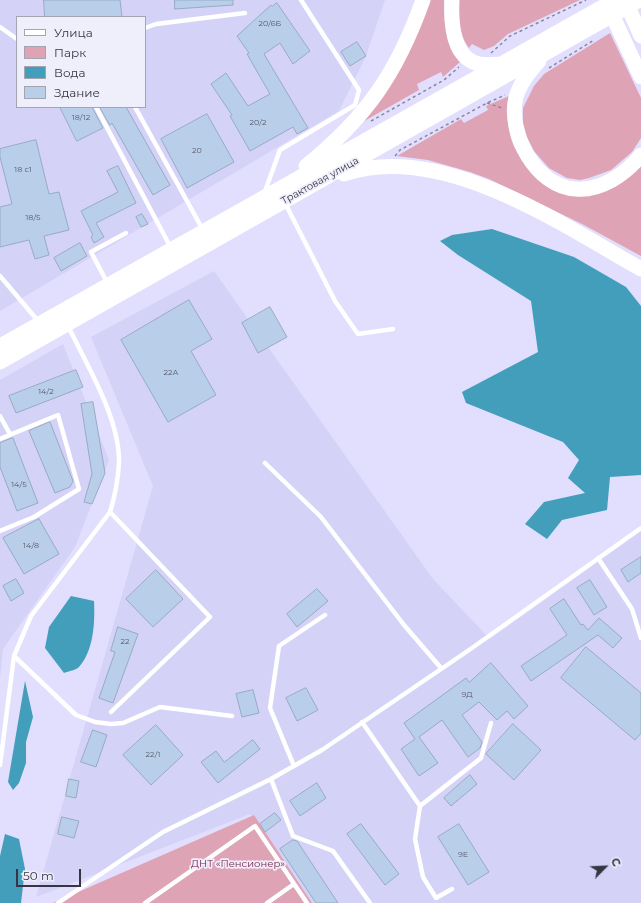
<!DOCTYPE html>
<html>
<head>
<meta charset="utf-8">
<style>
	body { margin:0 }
	#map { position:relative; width:641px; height:903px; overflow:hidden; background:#e1defe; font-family:Montserrat,sans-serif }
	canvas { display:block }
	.legend { position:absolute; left:16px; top:16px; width:130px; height:92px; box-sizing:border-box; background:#efeefb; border:1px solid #a5a4b1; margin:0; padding:5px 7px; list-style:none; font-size:12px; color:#363541 }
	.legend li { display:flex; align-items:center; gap:8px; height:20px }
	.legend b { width:20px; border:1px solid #a5a4b1 }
	.north { position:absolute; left:585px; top:847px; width:40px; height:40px; -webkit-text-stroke:3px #efeefb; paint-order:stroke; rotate:66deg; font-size:11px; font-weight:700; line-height:16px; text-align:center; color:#363541 }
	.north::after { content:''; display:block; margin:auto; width:14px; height:18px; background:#363541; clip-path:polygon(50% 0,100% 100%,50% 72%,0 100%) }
	.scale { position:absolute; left:16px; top:869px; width:65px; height:18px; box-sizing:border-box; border:2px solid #363541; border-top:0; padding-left:5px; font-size:12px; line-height:14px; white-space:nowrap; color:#363541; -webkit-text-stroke:3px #efeefb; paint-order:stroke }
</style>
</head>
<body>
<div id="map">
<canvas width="641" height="903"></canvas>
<ul class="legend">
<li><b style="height:5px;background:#fff"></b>Улица</li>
<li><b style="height:11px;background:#dfa3b6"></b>Парк</li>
<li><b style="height:11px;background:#429eba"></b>Вода</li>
<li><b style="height:11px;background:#b9cee9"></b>Здание</li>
</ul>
<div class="north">С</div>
<div class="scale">50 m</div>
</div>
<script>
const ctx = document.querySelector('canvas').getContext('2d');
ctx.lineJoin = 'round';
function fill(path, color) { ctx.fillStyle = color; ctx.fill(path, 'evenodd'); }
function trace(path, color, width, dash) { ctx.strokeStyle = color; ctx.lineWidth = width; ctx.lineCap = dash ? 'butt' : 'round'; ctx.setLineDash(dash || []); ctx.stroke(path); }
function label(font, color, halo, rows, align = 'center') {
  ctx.font = font + ' Montserrat,sans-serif'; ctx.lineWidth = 3.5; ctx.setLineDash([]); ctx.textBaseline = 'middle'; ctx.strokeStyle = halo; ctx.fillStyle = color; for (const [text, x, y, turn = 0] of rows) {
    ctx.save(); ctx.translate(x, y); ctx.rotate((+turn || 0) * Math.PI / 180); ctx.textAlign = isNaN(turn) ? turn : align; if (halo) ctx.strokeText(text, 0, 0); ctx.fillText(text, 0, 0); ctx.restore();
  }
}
const built = new Path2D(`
	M0,0H385L366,56L339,111L0,311ZM17,17H145V107H17Z
	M214,271L433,579L490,639L641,531V903H309L250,814L36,897L153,486L91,337Z
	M63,344L109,460L75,547L3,649L0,678V380Z`);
const green = new Path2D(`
	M426,0H444C444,28 446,38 460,62L443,77L441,72L417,84L419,90L359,124C395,92 408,43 426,0Z
	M458,0H580L508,34L494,46L484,50L472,44L469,48C458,34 459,17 458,0Z
	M610,33L641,98V138L632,152L611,170L589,178L580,180L567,178L549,168L534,151L527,137L523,123V108L534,86L544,74Z
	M509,96C504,158 523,161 570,192L641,163V256L584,225L489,179L470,172L428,160L397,156L461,119L464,123L488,110L486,106Z
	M254,815L312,903H53Z`);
const water = new Path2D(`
	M492,229L574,257L626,287L641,306V475L610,477L607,510L562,520L547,539L525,524L544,502L585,493L568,478L579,460L563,442L466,403L462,392L538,352L531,301L458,255L440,241L452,235Z
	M71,596L94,601C95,622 94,650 79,667C76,670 69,671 64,673L45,648L49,627Z
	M25,681L33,717L26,742V763L19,783L13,790L8,782Z
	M5,834L19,839L25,869L21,903H0V856Z`);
const building = new Path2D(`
	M44,0H120L122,17H45Z
	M175,0H233V5L175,9Z
	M277,3L310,51L293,64L280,43L264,54L308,128L297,134L293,127L250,151L230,116L232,115L211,84L226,73L248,106L270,94L247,54L249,53L237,36L271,5L272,6Z
	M357,42L366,56L350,66L341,52Z
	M60,107H92L103,128L77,141Z
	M100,107H126L170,185L153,195L112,123L110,125Z
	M207,114L234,162L187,188L161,139Z
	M36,140L49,194L59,192L69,230L44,236L49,255L35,259L29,240L0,247V207L12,204L0,157V149Z
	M118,166L136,203L96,223L104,237L94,243L91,237L93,235L81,211L118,192L107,171Z
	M142,214L148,224L141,227L136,217Z
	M80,243L87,256L61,271L54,258Z
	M189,300L212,339L191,351L216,395L168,422L121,340Z
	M270,307L287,337L258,353L242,323Z
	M76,370L83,387L16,413L9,396Z
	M93,402L105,473L92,504L84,502L92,474L81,404Z
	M50,422L73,481L70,487L55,493L29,431Z
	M13,438L38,503L17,511L0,467V443Z
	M39,519L59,554L24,574L3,538Z
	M641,557V573L628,582L621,570Z
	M156,570L183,599L153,627L126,599Z
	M16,579L24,593L11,601L3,586Z
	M590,580L607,607L594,615L577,588Z
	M317,589L328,601L297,627L287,614Z
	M564,599L581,625L583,624L588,630L599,618L622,638L613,648L598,635L531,681L521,666L567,635L550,609Z
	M118,627L138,634L113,703L99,698L115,652L111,651Z
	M586,647L641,693V733L635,740L561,678Z
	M491,663L528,706L514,719L507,711L497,720L479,702L462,715L482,742L480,748L468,757L442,720L419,737L438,763L419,776L401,749L415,739L404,723L466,678L469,682Z
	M306,688L318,710L297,721L286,698Z
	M253,690L259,713L242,717L236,694Z
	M513,724L541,750L514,780L486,754Z
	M156,725L183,755L151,785L123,755Z
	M93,730L107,735L96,767L81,762Z
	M253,740L260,749L218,783L201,762L216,751L224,762Z
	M470,775L477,784L451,806L444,798Z
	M69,779L79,781L76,798L66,796Z
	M317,783L326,798L300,816L290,801Z
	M275,813L281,820L265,832L260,824Z
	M62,817L79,821L74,838L58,834Z
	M361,824L399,874L385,885L347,834Z
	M459,824L489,872L468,885L438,837Z
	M293,840L297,841L338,903H316L280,849Z`);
const path = new Path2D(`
	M491,53L510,36L586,0
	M549,68L594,40
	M487,103L502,108
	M371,121L444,80L459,67
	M395,156L400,150L487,103L505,95`);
const service = new Path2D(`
	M0,27L17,39
	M145,28L156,24L245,13
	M96,107L171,248
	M135,107L203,230
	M264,194L280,150L355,105L359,90L301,0
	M285,203L335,301L358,334L393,329
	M0,276L39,322
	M108,284L91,252L126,233
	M0,416L10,434
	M0,439L58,415L79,489L34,517L0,531
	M265,463L321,517L404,625L441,668
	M110,512L210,617L111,712
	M598,558L632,609L641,638
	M14,656L76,715L95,722L111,724L123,723L160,707L232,716
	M362,722L420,806L481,758L491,723
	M0,765L14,656L31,616L110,512C115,496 118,480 119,463C120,419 87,365 68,326
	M294,766L270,708L279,646L325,615
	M271,779L293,836L333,851L370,903
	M420,806L415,839L423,877L436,898L452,889
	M58,903L163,832L271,779L322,750L472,648L641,528
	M145,903L255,826L307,903
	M267,903L294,884`);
const primary = new Path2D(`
	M452,0C451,19 452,53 473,62C481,66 492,65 501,64
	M625,0L641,36
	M608,6L641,77
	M539,61C529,72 520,83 516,97C507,133 536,187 576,189C601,191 626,174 641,155
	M306,166C366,118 397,73 423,0
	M344,174C441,141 559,223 641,269
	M0,346L615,0
	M0,362L639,0`);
const numberNames = [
	["20/6Б",270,24],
	["18/12",81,118],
	["20/2",258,123],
	["20",197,151],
	["18 с1",23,170],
	["18/5",33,218],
	["22А",171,373],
	["14/2",46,392],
	["14/5",19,485],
	["14/8",31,546],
	["22",125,642],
	["9Д",467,695],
	["22/1",153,755],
	["9Е",463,855]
];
const streetNames = [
	["Трактовая улица",320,181,-29]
];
const parkNames = [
	["ДНТ «Пенсионер»",238,864]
];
fill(built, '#d5d2f8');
fill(green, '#dfa3b6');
fill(water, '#429eba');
fill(building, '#b9cee9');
trace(building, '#97abc5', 1);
trace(path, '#89879d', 1.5, [3, 3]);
trace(service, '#fff', 4.5);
trace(primary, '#fff', 15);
label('8px', '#575b6b', null, numberNames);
label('10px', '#363541', '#efeefb', streetNames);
label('10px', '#741d44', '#efeefb', parkNames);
</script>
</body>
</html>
